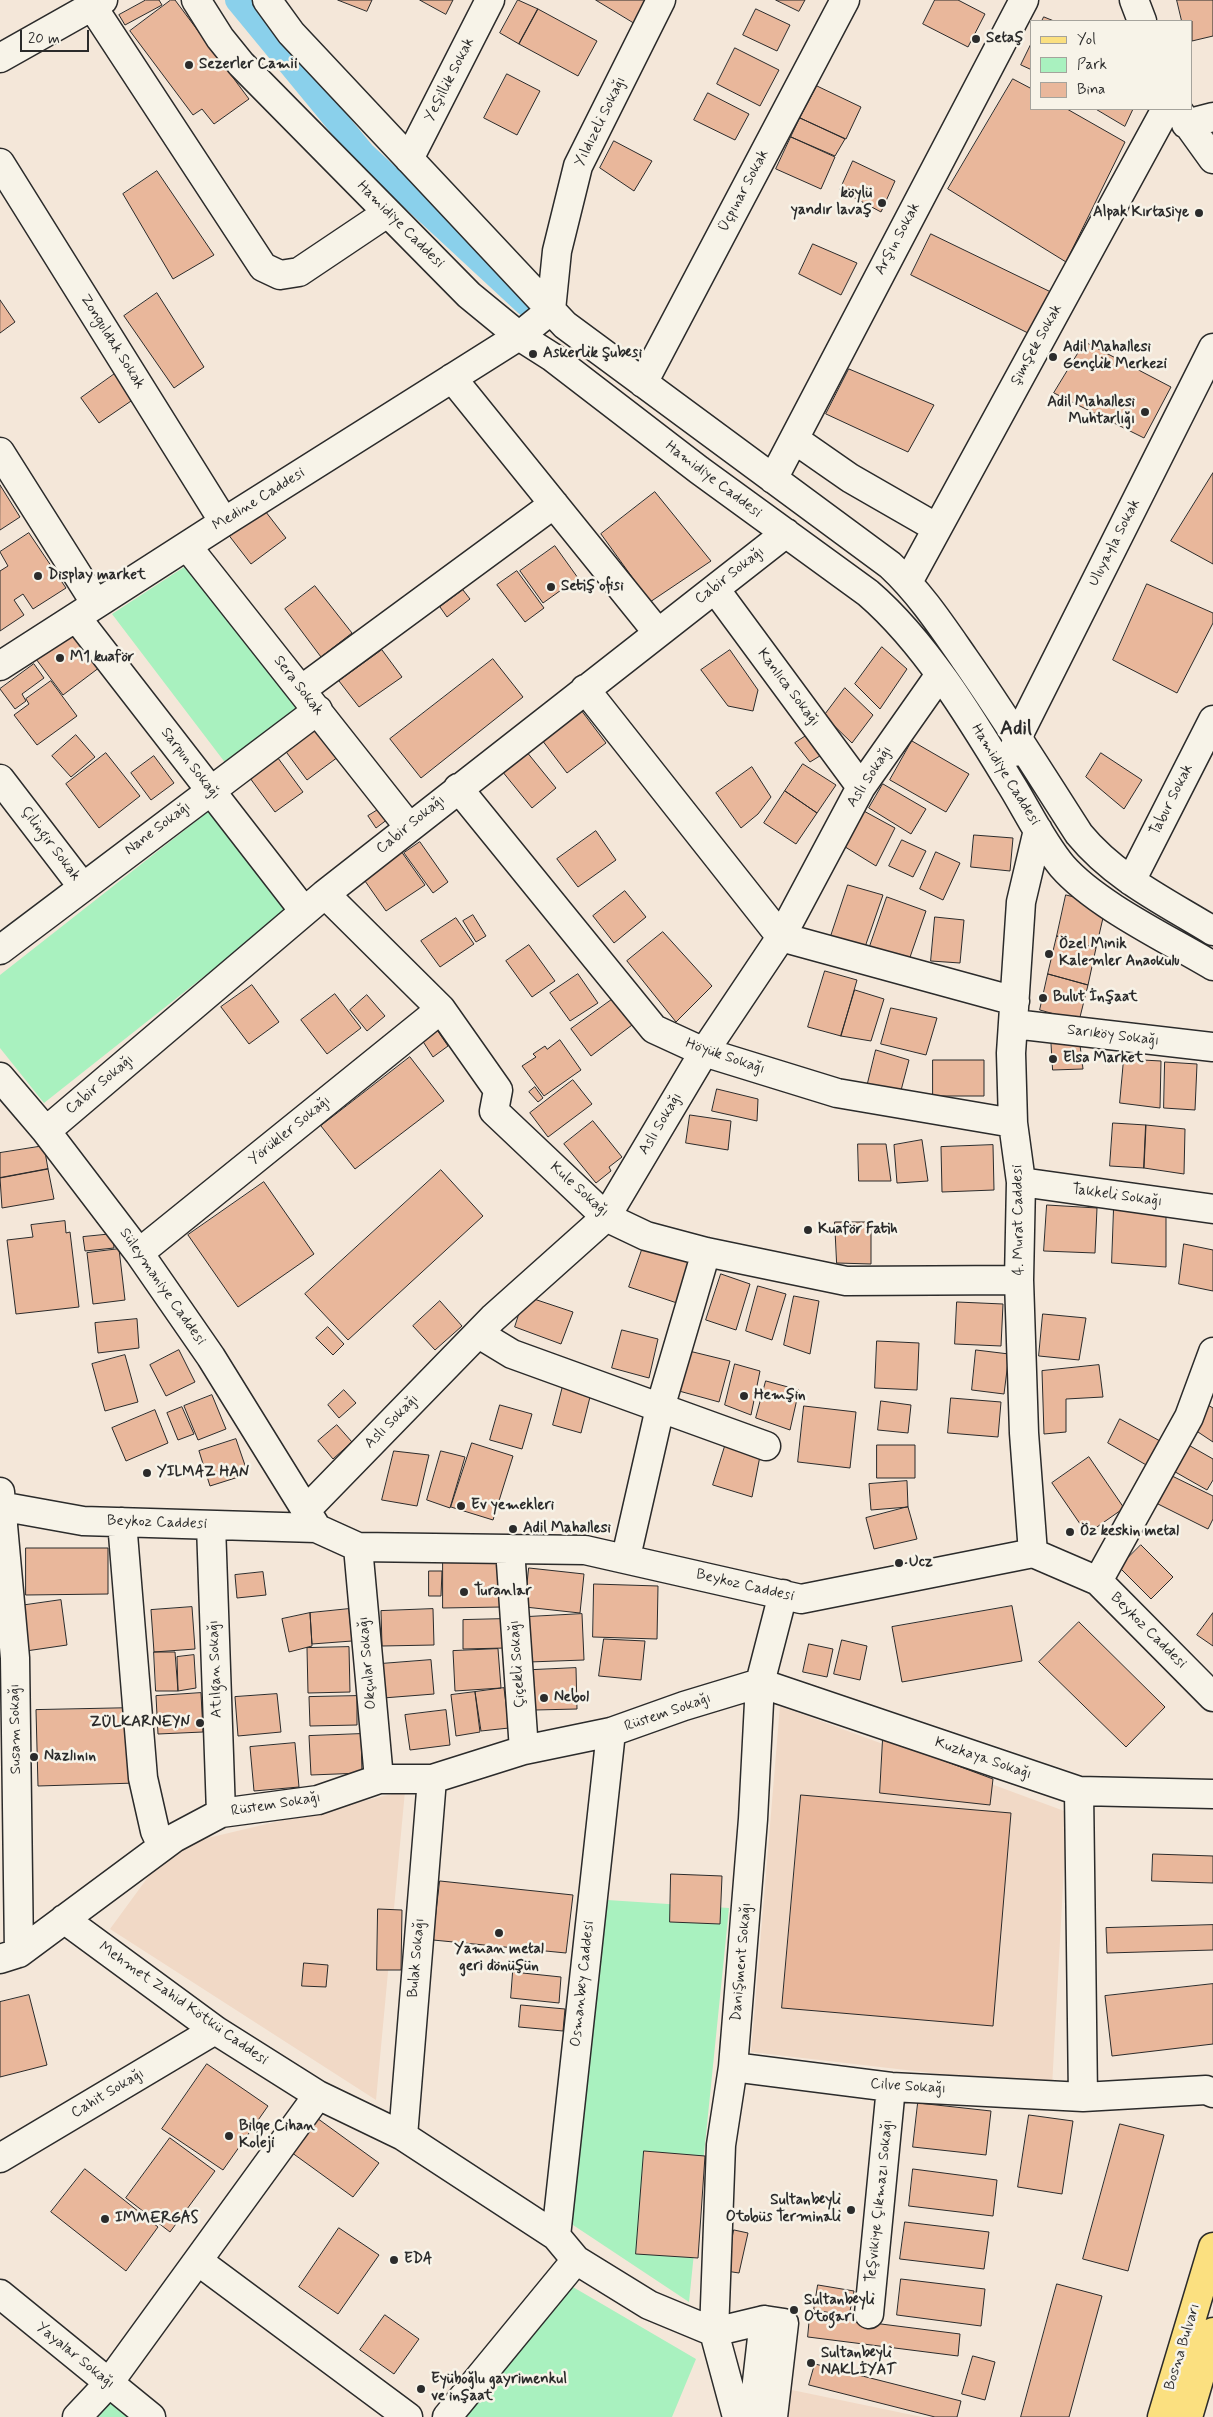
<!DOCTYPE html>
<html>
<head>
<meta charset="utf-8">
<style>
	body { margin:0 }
	#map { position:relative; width:1213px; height:2417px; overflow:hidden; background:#f4e7d9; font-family:Mynerve,sans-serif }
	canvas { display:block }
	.legend { position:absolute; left:1030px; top:20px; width:162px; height:90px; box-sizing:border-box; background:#f7f3e8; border:1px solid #a5a39c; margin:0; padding:6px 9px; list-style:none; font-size:15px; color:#2b2b2b }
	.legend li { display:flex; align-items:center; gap:10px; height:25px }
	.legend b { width:25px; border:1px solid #a5a39c }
	.scale { position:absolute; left:20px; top:30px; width:69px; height:22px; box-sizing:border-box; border:2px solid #2b2b2b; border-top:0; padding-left:6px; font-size:15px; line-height:18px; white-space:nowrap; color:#2b2b2b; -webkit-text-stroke:4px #f7f3e8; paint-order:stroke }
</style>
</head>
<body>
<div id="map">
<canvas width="1213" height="2417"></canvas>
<ul class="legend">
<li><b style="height:6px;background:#fbe080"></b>Yol</li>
<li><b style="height:14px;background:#a9f1bf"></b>Park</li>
<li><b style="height:14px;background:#e9b79b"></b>Bina</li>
</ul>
<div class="scale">20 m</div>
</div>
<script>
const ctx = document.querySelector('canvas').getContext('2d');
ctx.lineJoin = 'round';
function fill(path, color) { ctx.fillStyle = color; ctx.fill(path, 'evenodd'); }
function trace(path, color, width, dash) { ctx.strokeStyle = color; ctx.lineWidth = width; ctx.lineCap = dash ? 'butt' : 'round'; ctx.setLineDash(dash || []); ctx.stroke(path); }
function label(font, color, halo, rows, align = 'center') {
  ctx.font = font + ' Mynerve,sans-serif'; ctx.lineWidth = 5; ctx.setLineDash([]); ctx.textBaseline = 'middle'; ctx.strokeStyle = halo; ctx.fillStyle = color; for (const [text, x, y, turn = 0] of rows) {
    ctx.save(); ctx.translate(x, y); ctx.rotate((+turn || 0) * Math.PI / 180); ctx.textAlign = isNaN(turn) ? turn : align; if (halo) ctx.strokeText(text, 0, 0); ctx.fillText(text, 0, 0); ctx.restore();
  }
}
const built = new Path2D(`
	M780,1706L1067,1812L1052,2087L751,2052Z
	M405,1791L376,2100L110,1929L170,1847Z
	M787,2389L922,2417H782Z`);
const green = new Path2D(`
	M198,558L310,698L233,773L112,614Z
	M214,807L293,906L44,1103L0,1048V975Z
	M592,1899L729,1908L689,2302L567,2221Z
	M561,2280L696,2359L672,2417H466Z
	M102,2392L133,2417H82Z`);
const canal = new Path2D(`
	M237,0L363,153L526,304`);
const building = new Path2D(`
	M146,0H159L162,5L125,25L119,15Z
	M171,0H175L249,99L214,124L202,109L193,115L130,31Z
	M338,0H372L367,11Z
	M420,0H453L446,14Z
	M518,0L538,9L519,44L500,33Z
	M596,0H650L636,24Z
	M776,0H805L799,11Z
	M935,0H958L985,14L968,47L923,24Z
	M1177,0H1213V36L1192,41V21H1182Z
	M538,9L597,41L578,76L519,44Z
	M756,9L790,25L777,51L743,35Z
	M1044,17L1054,21H1042Z
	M1032,42V70L1021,65Z
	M735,48L779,70L760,106L717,84Z
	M507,74L540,91L517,135L484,118Z
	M1013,79L1032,89V109H1067L1125,142L1066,262L948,189Z
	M817,86L861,107L846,139L800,118Z
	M708,93L749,114L735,140L694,120Z
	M1096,109H1133L1125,126Z
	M800,118L845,139L835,156L791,137Z
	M791,137L835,157L821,189L776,169Z
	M614,141L652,161L634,191L600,168Z
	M853,161L895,181L881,212L840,190Z
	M157,171L214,255L173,279L123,194Z
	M931,234L1055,294L1034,336L911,275Z
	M813,244L857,263L841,295L799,274Z
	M157,293L204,367L174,388L124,316Z
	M0,300L15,322L0,333Z
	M1085,342L1171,387L1144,438L1054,393Z
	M849,369L934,405L908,452L826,414Z
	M116,373L134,399L99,423L81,398Z
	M1213,473V564L1171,541Z
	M0,485L20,517L0,530Z
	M655,492L711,561L650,602L601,534Z
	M259,503L286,538L251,564L224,529Z
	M29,533L66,588L33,609L23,594L14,600L24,615L0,631V571L8,566L0,552Z
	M555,546L578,578L543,603L520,571Z
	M517,571L544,608L525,622L497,585Z
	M1147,584L1213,613V623L1177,693L1113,660Z
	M315,586L352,633L321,657L285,609Z
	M463,590L470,599L447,617L440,607Z
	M78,628L104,664L63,695L36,659Z
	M882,647L907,669L880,709L855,684Z
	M382,650L402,677L359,707L339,681Z
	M730,650L758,690L753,711L728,706L701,670Z
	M493,659L523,697L421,778L390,739Z
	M34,664L44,678L22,694L26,701L15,709L0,689Z
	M51,681L77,716L37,745L14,715L29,704L26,699Z
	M845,688L873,715L852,743L824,716Z
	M581,710L606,743L567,773L542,740Z
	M318,724L342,754L307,780L284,749Z
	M809,734L823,754L810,762L795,743Z
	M76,735L95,757L71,777L52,756Z
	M912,741L969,774L946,812L890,780Z
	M526,751L556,788L532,808L502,771Z
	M106,753L140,796L99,828L66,784Z
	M1101,753L1142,780L1124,809L1086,777Z
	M275,754L303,792L275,812L247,774Z
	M154,756L174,783L151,800L131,773Z
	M803,764L836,785L817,813L785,791Z
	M752,767L771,797L758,814L741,828L716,793Z
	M883,784L926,809L911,834L869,808Z
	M785,791L817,813L796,844L764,823Z
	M381,808L388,819L376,828L368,816Z
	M862,810L895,828L876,866L842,845Z
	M596,831L616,860L578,887L557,859Z
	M974,835L1013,838L1010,871L971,867Z
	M902,840L926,851L913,877L889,866Z
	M420,842L448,882L433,893L404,853Z
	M396,844L425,885L386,911L358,871Z
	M936,852L960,863L943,900L920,889Z
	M848,885L883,895L865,947L831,936Z
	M625,891L646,917L614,943L593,916Z
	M1066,895L1106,905L1096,948L1057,936Z
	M887,897L926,911L908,963L869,949Z
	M473,915L486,936L476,942L463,921Z
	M935,917L964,920L960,963L931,961Z
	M456,918L474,944L440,967L421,941Z
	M663,932L712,986L676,1022L627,961Z
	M1057,936L1096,948L1088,985L1048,974Z
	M529,945L555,981L532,997L506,961Z
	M825,971L857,980L841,1036L808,1027Z
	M578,974L598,1003L570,1021L550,993Z
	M1048,974L1088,985L1079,1021L1040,1010Z
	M252,985L279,1022L249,1044L221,1007Z
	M855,990L884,999L871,1041L841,1036Z
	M335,994L361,1028L327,1054L301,1020Z
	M367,995L385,1016L367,1031L350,1010Z
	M617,996L636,1022L591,1056L571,1029Z
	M891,1008L937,1018L926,1055L881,1044Z
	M437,1030L448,1046L433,1057L422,1040Z
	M1051,1037H1079L1083,1069L1053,1070Z
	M560,1040L581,1070L544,1096L522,1066L536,1057L533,1054L545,1046L547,1049Z
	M876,1050L909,1060L899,1098L866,1091Z
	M410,1057L444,1101L355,1169L321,1126Z
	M1124,1059L1161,1061L1160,1108L1120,1103Z
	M933,1060H984V1096H933Z
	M1165,1062L1197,1064L1195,1110L1164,1108Z
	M573,1080L592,1104L548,1137L530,1113Z
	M535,1087L543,1098L538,1102L529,1092Z
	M717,1089L758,1099L757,1121L712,1111Z
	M690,1115L731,1121L728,1150L686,1143Z
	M593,1121L622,1157L609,1167L611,1171L596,1183L564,1144Z
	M1113,1123L1146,1125L1144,1168L1110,1166Z
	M1146,1125L1185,1129L1184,1174L1144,1168Z
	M922,1140L928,1181L897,1183L894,1145Z
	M858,1144H886L891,1181H859Z
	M993,1145L994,1190L942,1192L941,1147Z
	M44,1146L48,1169L0,1178V1153Z
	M48,1169L54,1199L2,1208L0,1178Z
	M441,1170L483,1216L348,1340L305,1294Z
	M264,1182L314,1254L238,1307L188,1235Z
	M1047,1205L1097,1208L1095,1253L1044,1251Z
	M1114,1207L1166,1211V1267L1112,1263Z
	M65,1221L66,1233L70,1232L79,1307L16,1314L7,1240L33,1237L31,1225Z
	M835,1222H871V1264L837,1263Z
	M113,1234L114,1248L85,1251L83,1237Z
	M1184,1244L1213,1250V1291L1179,1284Z
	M643,1247L691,1263L677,1303L629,1287Z
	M119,1249L125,1300L93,1304L87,1253Z
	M721,1274L750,1284L736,1330L706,1320Z
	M758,1286L786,1294L772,1340L746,1331Z
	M525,1296L573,1312L561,1344L515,1327Z
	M794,1296L819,1301L810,1354L784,1345Z
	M440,1301L462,1326L435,1350L413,1326Z
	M957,1302L1003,1304L1001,1346L955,1344Z
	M1043,1314L1086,1318L1079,1360L1039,1356Z
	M137,1319L139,1348L98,1353L95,1323Z
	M328,1327L344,1344L333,1355L316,1338Z
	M622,1330L658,1339L649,1378L612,1368Z
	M877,1341L919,1343L917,1390L875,1388Z
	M179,1350L195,1382L166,1396L150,1365Z
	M976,1350L1009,1354L1004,1394L972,1390Z
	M689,1351L730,1361L719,1402L679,1391Z
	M125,1355L138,1402L105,1411L92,1364Z
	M735,1364L760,1371L751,1415L725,1405Z
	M1099,1365L1103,1397L1066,1399V1432L1044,1434L1042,1371Z
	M766,1381L799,1390L790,1430L756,1418Z
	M564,1382L592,1389L581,1433L553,1425Z
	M344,1390L356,1403L339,1418L328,1405Z
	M212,1395L226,1429L198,1440L184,1406Z
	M951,1398L1001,1402L998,1437L948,1433Z
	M881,1401L911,1405L908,1433L878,1430Z
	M1206,1404L1213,1408V1442L1192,1428Z
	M500,1405L532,1414L522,1449L490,1440Z
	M804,1406L856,1412L850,1468L798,1462Z
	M182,1407L194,1434L178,1440L167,1413Z
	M155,1410L168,1443L126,1461L112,1428Z
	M1120,1419L1160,1441L1148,1466L1108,1443Z
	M337,1425L352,1442L333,1459L318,1441Z
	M236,1439L248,1474L210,1486L199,1451Z
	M472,1443L513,1456L493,1520L451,1507Z
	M726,1443L761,1451L752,1497L713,1485Z
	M1185,1443L1213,1459V1480L1207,1490L1170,1469Z
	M877,1445H915V1478H877Z
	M394,1451L429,1455L417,1506L382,1500Z
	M441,1451L465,1457L450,1508L427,1500Z
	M1089,1457L1124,1508L1087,1534L1052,1483Z
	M1170,1475L1213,1496V1519L1208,1529L1156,1503Z
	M907,1481L908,1507L871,1510L869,1484Z
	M908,1507L917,1539L874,1549L866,1518Z
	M1141,1545L1173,1577L1151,1599L1119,1567Z
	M26,1548H108V1594L26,1595Z
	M443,1555H501L502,1607L443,1608Z
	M529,1568L584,1574L580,1613L525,1607Z
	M429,1571H442L441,1596H429Z
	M263,1572L266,1595L237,1598L235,1575Z
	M594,1584L658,1586L657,1639L593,1637Z
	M61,1600L67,1645L26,1651L19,1606Z
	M1012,1606L1022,1661L902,1682L892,1627Z
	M192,1607L195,1649L154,1652L151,1610Z
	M349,1609L352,1641L312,1644L310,1613Z
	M433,1609L434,1645L382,1646L381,1611Z
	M310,1613L312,1646L289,1652L282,1619Z
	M1213,1613V1646L1197,1635Z
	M582,1614L584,1660L529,1662L527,1617Z
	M505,1619V1648L463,1649V1620Z
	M1079,1622L1165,1707L1126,1747L1039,1662Z
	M604,1639L645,1641L641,1680L599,1676Z
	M842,1640L867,1646L860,1680L834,1674Z
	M809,1644L833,1649L827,1677L803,1672Z
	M349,1647L350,1692L308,1693L307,1648Z
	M498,1649L501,1688L455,1691L453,1651Z
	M154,1652H175L178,1691H156Z
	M194,1655L196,1688L178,1691L177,1657Z
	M431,1660L434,1694L383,1698L380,1664Z
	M576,1668L577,1709L535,1710L533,1670Z
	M504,1688L509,1728L481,1731L475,1692Z
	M475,1692L480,1732L456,1736L451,1695Z
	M201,1693L203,1732L158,1734L156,1696Z
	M277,1694L281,1732L238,1736L235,1697Z
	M357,1696V1725L310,1726L309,1697Z
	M134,1708L136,1783L38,1786L36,1710Z
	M446,1710L450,1745L410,1750L405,1715Z
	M361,1734L362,1773L311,1775L309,1736Z
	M883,1738L993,1779L990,1805L880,1793Z
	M295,1743L299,1787L254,1791L250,1747Z
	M801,1795L1011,1813L993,2026L782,2008Z
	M1153,1854L1213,1856V1883L1152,1881Z
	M671,1874L722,1876L720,1924L670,1922Z
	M440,1881L573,1895L566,1953L433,1940Z
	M378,1909L402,1910L401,1970H377Z
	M1213,1925V1950L1107,1953L1106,1928Z
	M304,1963L328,1965L326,1987L302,1986Z
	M513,1972L561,1977L559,2003L511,1998Z
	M1213,1984V2044L1112,2056L1105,1996Z
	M29,1995L47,2065L0,2077V2002Z
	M521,2005L565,2009L563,2031L519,2027Z
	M207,2064L268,2106L223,2170L162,2129Z
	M918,2103L991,2111L986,2155L913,2147Z
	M310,2113L379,2163L353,2197L284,2147Z
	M1029,2115L1073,2121L1062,2194L1018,2187Z
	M1120,2124L1164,2135L1128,2271L1083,2259Z
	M170,2138L215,2171L170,2232L126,2198Z
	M644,2151L705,2156L698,2258L636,2254Z
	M85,2169L158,2227L126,2271L51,2212Z
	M913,2169L997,2180L993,2216L909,2206Z
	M905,2222L989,2232L984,2269L900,2259Z
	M339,2228L379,2255L338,2314L299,2287Z
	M734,2230L748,2233L739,2273L726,2271Z
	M901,2279L985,2289L981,2326L897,2315Z
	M1057,2284L1102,2296L1069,2417H1021Z
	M818,2285L854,2291L849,2316L814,2310Z
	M385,2315L419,2339L394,2374L360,2350Z
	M810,2315L960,2334L958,2356L808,2337Z
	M973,2356L995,2362L985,2400L962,2394Z
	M815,2364L961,2401L957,2417H935L809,2385Z`);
const minor = new Path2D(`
	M196,0L220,38L241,64L469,295L519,336L552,357L699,470L868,593C926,643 972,720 1012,786C1028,812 1042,842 1062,866C1096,905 1168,939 1213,966
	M267,0L291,33L565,325L890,565C920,593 941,625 964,658C1004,715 1041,775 1079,834C1115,878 1166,902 1213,931
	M1134,0L1142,21
	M92,6L263,267L280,275L299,272L387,213
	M0,58L103,0
	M1177,109L1213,159
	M1186,124L1213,117
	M409,159L490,0
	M0,163L224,522
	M452,378L658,633
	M643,383L845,0
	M794,439L850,478L937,528
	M0,452L96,604
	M773,479L1024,0
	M187,546L409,827
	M908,582L1166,109
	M715,589L861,787
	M76,617L304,911
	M0,666L224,522L519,336L551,310L557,251L578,166L661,0
	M585,689L781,937L1015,1001
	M301,690L554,504
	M1014,752L1017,738L1213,348
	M0,779L82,886
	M458,788L654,1029L704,1052L837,1093L1013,1123
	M1131,881L1213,720
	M325,894L441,1009L498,1090L494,1111L606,1217L646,1236L706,1252L846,1281L1019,1280
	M0,950L318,710
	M1014,1024L1213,1047
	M0,1077L46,1131L139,1253L211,1357L315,1525
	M46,1131L325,894L786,533
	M1021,1182L1213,1209
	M139,1253L441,1009
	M479,1334L512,1354L766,1446
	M0,1492L15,1658L19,1953
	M0,1506L83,1521L316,1528L358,1547L585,1550L801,1599L1033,1553L1098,1581L1213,1697
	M306,1510L493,1318L606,1217L704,1052L781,937L861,787L939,676
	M122,1522L143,1778L155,1831L162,1846
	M211,1525L221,1813
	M358,1547L379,1779
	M510,1549L524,1750
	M1033,1553L1024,1433L1019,1280L1021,1182L1013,1123L1011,1053L1021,902L1038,830
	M626,1557L660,1408L706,1252
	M1098,1581L1189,1417L1213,1352
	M1079,1791L1083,2097L1206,2090L1213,2093
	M64,1919L215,2030L318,2095L403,2136L556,2236L576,2260L649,2305L714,2332
	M0,1959L19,1953L174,1838L221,1813L318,1800L379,1779H432L524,1750L611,1732L684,1706L760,1683L1079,1791L1213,1794
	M733,2067L891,2087L1083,2097
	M403,2136L432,1779
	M0,2158L215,2030
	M556,2236L611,1732
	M198,2261L408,2417
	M0,2294L151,2417
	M869,2314L891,2087
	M714,2332L764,2320L784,2323L773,2417
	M77,2417L108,2384L318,2095
	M447,2417L576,2260
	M737,2417L714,2332L721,2145L733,2067L753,1819L760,1683L783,1594
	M753,2417L764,2320`);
const major = new Path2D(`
	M1162,2417L1213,2247
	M1188,2417L1213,2332`);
const markers = [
	[976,39,5,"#2b2b2b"],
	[189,65,5,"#2b2b2b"],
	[882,203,5,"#2b2b2b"],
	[1199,213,5,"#2b2b2b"],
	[533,354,5,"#2b2b2b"],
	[1053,357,5,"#2b2b2b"],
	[1145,412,5,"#2b2b2b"],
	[38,576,5,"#2b2b2b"],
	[551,587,5,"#2b2b2b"],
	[60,658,5,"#2b2b2b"],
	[1049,954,5,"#2b2b2b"],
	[1043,998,5,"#2b2b2b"],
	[1053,1059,5,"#2b2b2b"],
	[808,1230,5,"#2b2b2b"],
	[744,1396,5,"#2b2b2b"],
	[147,1473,5,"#2b2b2b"],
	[461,1506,5,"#2b2b2b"],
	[513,1529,5,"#2b2b2b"],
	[1070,1532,5,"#2b2b2b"],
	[899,1563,5,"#2b2b2b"],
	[464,1592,5,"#2b2b2b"],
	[544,1698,5,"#2b2b2b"],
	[200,1723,5,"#2b2b2b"],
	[34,1757,5,"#2b2b2b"],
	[499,1933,5,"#2b2b2b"],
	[229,2136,5,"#2b2b2b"],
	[851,2210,5,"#2b2b2b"],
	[105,2219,5,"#2b2b2b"],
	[394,2260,5,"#2b2b2b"],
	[794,2310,5,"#2b2b2b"],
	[811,2363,5,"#2b2b2b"],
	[421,2389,5,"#2b2b2b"]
];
const poiNames = [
	["Setaş",986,39],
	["Sezerler Camii",199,65],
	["köylü",872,194,"right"],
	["yandır lavaş",872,211,"right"],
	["Alpak Kırtasiye",1189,213,"right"],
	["Adil Mahallesi",1063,348],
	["Gençlik Merkezi",1063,365],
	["Askerlik Şubesi",543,354],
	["Adil Mahallesi",1135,403,"right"],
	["Muhtarlığı",1135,420,"right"],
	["Display market",48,576],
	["Setiş ofisi",561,587],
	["M1 kuaför",70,658],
	["Özel Minik",1059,945],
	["Kalemler Anaokulu",1059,962],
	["Bulut İnşaat",1053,998],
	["Elsa Market",1063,1059],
	["Kuaför Fatih",818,1230],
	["Hemşin",754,1396],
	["YILMAZ HAN",157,1473],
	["Ev yemekleri",471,1506],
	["Adil Mahallesi",523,1529],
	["Öz keskin metal",1080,1532],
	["Ucz",909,1563],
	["Turanlar",474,1592],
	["Nebol",554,1698],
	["ZÜLKARNEYN",190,1723,"right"],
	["Nazlının",44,1757],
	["Yaman metal",499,1950,"center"],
	["geri dönüşün",499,1967,"center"],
	["Bilge Cihan",239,2127],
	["Koleji",239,2144],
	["Sultanbeyli",841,2201,"right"],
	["Otobüs Terminali",841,2218,"right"],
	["IMMERGAS",115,2219],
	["EDA",404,2260],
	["Sultanbeyli",804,2301],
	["Otogarı",804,2318],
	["Sultanbeyli",821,2354],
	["NAKLİYAT",821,2371],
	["Eyüboğlu gayrimenkul",431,2380],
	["ve inşaat",431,2397]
];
const streetNames = [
	["Yeşillik Sokak",450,80,-63],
	["Yıldızeli Sokağı",601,122,-64],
	["Üçpınar Sokak",744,191,-62],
	["Hamidiye Caddesi",400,225,45],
	["Arşın Sokak",898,239,-62],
	["Zonguldak Sokak",112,342,58],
	["Şimşek Sokak",1037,345,-61],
	["Hamidiye Caddesi",713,480,37],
	["Medine Caddesi",259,500,-32],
	["Uluyayla Sokak",1115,543,-63],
	["Cabir Sokağı",730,576,-38],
	["Sera Sokak",298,686,52],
	["Kanlıca Sokağı",788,688,53],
	["Sarpun Sokağı",190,764,52],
	["Hamidiye Caddesi",1005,775,58],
	["Aslı Sokağı",870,777,-57],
	["Tabur Sokak",1172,800,-63],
	["Cabir Sokağı",411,825,-39],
	["Nane Sokağı",158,829,-37],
	["Çilingir Sokak",50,844,53],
	["Sarıköy Sokağı",1113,1036,7],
	["Höyük Sokağı",725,1057,19],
	["Cabir Sokağı",100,1085,-40],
	["Aslı Sokağı",661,1124,-59],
	["Yörükler Sokağı",290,1131,-39],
	["Kule Sokağı",579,1190,42],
	["Takkeli Sokağı",1117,1196,8],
	["4. Murat Caddesi",1019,1220,-91],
	["Süleymaniye Caddesi",162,1287,55],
	["Aslı Sokağı",392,1422,-45],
	["Beykoz Caddesi",157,1523,2],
	["Beykoz Caddesi",745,1586,13],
	["Beykoz Caddesi",1148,1631,45],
	["Okçular Sokağı",368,1663,-95],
	["Çiçekli Sokağı",518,1664,-94],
	["Atılgan Sokağı",216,1669,-92],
	["Rüstem Sokağı",668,1713,-19],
	["Susam Sokağı",16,1729,-91],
	["Kuzkaya Sokağı",983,1759,19],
	["Rüstem Sokağı",276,1805,-9],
	["Bulak Sokağı",417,1958,-85],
	["Danişment Sokağı",742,1962,-85],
	["Osmanbey Caddesi",583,1984,-84],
	["Mehmet Zahid Kötkü Caddesi",183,2004,35],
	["Cilve Sokağı",908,2087,4],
	["Cahit Sokağı",108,2094,-31],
	["Teşvikiye Çıkmazı Sokağı",880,2201,-84],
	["Bosna Bulvarı",1183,2347,-73],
	["Yayalar Sokağı",75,2356,39]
];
const districtNames = [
	["Adil",1016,730]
];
fill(built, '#f1d9c6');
fill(green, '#a9f1bf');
trace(canal, '#8ad0eb', 24);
fill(building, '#e9b79b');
trace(building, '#2b2b2b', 1);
trace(minor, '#2b2b2b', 31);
trace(major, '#2b2b2b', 31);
trace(minor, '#f7f3e8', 28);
trace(major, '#fbe080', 28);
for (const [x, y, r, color] of markers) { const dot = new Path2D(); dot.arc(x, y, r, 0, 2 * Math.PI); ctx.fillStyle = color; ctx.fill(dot); trace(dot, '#f7f3e8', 2); }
label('bold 15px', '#2b2b2b', '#f7f3e8', poiNames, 'left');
label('15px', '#2b2b2b', '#f7f3e8', streetNames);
label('bold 20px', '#2b2b2b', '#f7f3e8', districtNames);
</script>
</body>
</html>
